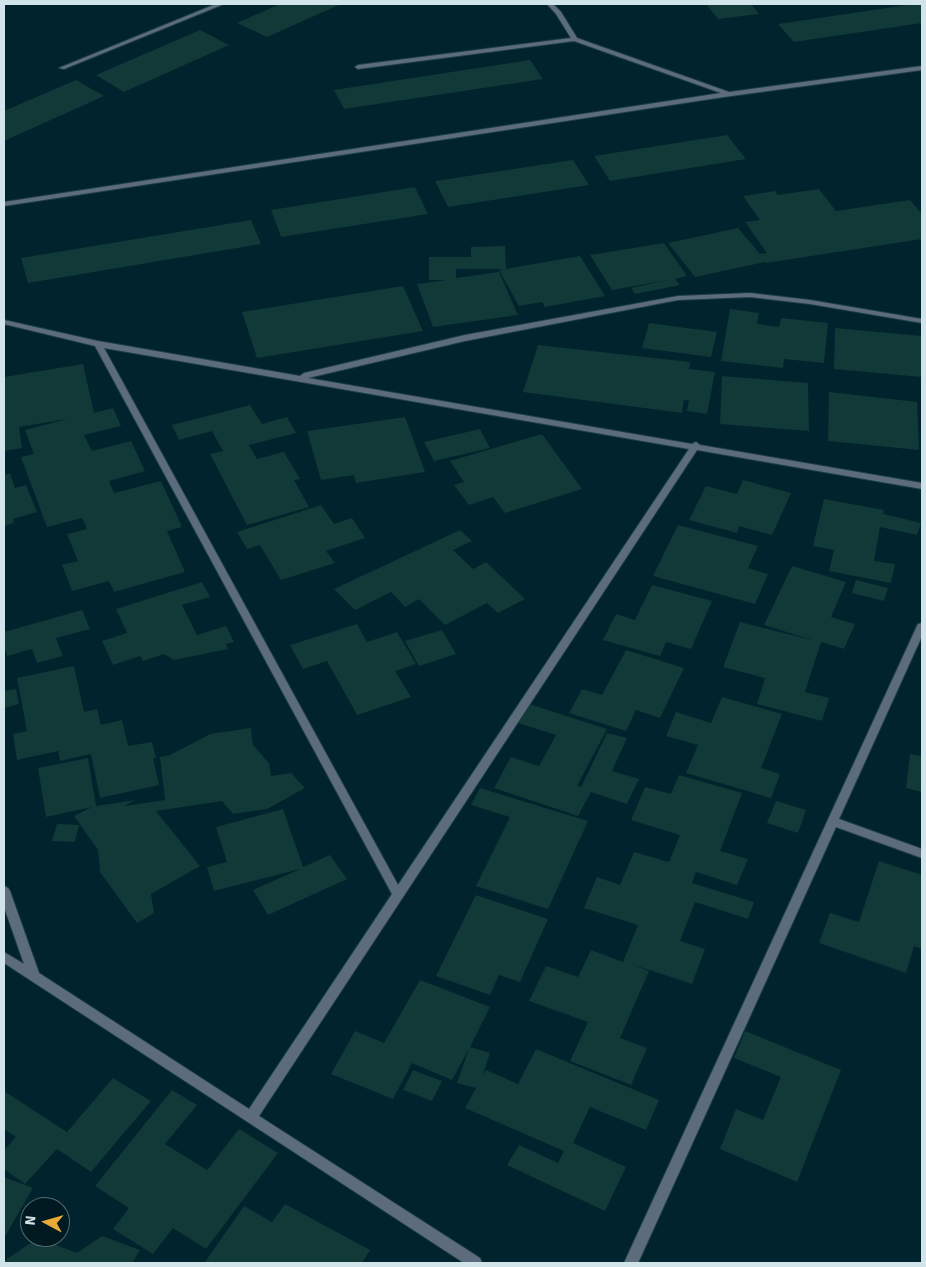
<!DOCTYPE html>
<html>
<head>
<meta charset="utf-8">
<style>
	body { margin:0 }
	#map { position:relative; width:926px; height:1267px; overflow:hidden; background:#00232d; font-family:Signika,sans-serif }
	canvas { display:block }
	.frame { position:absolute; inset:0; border:5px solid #d1e4ea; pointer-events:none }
	.north { position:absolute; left:20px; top:1197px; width:50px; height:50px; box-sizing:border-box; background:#011920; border:1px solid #546a71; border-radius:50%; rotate:276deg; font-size:14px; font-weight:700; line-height:20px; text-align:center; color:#d1e4ea }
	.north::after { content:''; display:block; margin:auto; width:18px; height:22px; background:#e9ab38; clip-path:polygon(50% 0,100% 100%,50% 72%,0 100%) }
</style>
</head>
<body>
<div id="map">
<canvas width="926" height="1267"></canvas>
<div class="frame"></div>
<div class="north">N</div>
</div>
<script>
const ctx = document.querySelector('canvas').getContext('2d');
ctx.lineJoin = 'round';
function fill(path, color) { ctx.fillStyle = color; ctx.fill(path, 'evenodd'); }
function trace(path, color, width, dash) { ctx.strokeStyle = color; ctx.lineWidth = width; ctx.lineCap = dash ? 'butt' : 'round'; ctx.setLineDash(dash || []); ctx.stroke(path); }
const building = new Path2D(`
	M280,4H341L267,37L237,23Z
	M706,4H751L759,14L718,19Z
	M914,4H922V23L794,42L778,24Z
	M200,30L229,45L124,92L96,75Z
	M530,60L543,79L344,109L334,90Z
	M76,80L104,96L4,141V111Z
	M727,135L746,159L610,181L594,156Z
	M573,160L589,185L448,207L435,181Z
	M415,187L428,214L281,237L271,210Z
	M819,189L836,211L910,200L922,214V239L766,263L765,262L695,277L668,243L738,228L760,254L767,253L745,222L760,220L743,196L775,191L778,195Z
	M251,220L261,244L28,283L21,258Z
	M664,243L687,276L675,279L680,285L635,294L631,288L668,280L612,290L590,255Z
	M505,246L506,269H456V278L499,272L518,315L433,327L417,284L447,280H429V257H471V247Z
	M580,256L605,296L545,307L542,302L519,306L499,270Z
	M403,286L423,331L257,358L242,312Z
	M730,309L759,313L757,324L779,327L781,318L828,323L824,363L784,359L783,368L721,361Z
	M649,323L717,332L711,357L642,348Z
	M835,328L922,336V377L834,369Z
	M538,345L690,362L689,369L715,372L707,414L687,411L689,401L684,400L682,413L523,392Z
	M83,364L94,413L113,408L121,426L84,435L92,451L131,441L145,471L109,481L114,493L161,481L182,527L167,531L185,572L114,592L109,581L72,591L62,565L78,561L67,534L87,529L82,518L47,527L21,457L34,454L25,430L67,419L19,427L22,448L4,451V377Z
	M722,376L808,383L809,431L720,424Z
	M829,392L917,402L919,450L828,441Z
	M250,405L262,424L287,417L296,433L249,445L257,459L284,452L300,479L294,480L309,507L247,525L210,454L223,451L212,431L179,440L172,425Z
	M405,417L425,472L356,483L354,475L321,480L307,431Z
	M480,429L490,448L434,461L424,442Z
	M542,434L582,489L505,513L493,497L469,505L454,485L464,482L450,461Z
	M10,473L15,488L26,485L37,512L13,519L14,523L4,526V475Z
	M743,480L791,493L772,535L739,526L737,533L689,520L706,486L737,494Z
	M824,499L884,510L883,514L921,523L917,535L880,527L874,561L895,564L891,583L829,571L834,550L813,546Z
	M321,505L334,524L352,518L365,538L326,551L335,563L281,580L260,545L247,549L237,532Z
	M678,525L758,546L748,568L768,574L755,604L653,576Z
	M460,530L472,541L453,550L473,569L486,562L525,599L498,613L487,603L445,625L419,599L405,607L391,592L355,610L334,589Z
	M792,566L846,582L831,617L855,624L844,649L821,642L805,692L829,698L822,721L757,704L765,678L723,667L740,622L816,641L764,625Z
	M856,580L888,588L884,601L852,593Z
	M202,582L210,597L182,605L197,635L226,626L234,642L226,644L228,649L174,660L164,654L143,661L140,656L113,665L102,641L127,633L116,609Z
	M652,585L712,601L691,649L666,642L660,656L603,640L616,614L635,620Z
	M82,610L90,629L56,638L63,656L37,663L32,649L7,656L4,645V632Z
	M357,624L367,642L397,632L416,664L395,671L411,697L357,715L327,661L303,669L290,645Z
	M442,630L456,654L419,666L405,641Z
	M626,650L684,668L660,718L636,710L626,731L569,713L582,689L602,695Z
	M74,666L84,712L97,709L101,725L122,720L128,746L152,742L156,758H153L159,785L100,798L91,754L60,761L58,751L17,760L13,734L27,731L17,678Z
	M16,689L19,704L4,708V691Z
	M722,697L782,714L761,768L780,774L771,798L686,773L698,745L666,736L676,712L711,723Z
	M529,704L607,729L577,786L581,787L607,733L627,738L612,771L639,779L627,804L591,792L578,816L494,788L511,757L539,766L556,735L518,723Z
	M251,728L253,745L269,763L271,776L291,773L305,788L267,809L233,814L222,801L156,811L200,866L151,894L154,913L137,923L100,872L98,850L74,816L92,807L46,817L38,768L88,758L96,806L135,800L124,806L165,800L160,757L170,755L210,734Z
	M910,754L922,756V792L906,788Z
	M679,775L742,793L720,851L748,859L737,885L696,872L692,883L754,902L748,919L695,902L680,941L705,949L692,984L631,964L649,971L620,1038L647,1048L631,1085L570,1061L588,1022L529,1001L546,966L578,977L591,950L623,962L638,925L584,908L597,877L620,885L634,852L669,862L680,835L631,820L645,787L671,794Z
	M480,788L588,821L548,909L476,886L510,817L471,805Z
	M776,801L806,810L798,833L767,823Z
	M283,809L303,867L330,855L347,879L268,915L253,890L300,869L214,891L207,867L227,862L216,827Z
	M57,824L79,825L75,842L52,841Z
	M879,861L922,875V949L914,946L906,973L819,943L830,913L859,922Z
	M476,895L548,919L520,982L499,975L490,995L436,976Z
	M420,980L490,1007L470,1047L490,1053L482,1077L486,1070L518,1084L536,1049L659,1100L646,1130L590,1107L573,1143L626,1167L605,1211L507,1165L519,1145L558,1163L564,1151L465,1108L476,1088L457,1083L469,1049L452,1080L412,1063L393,1099L331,1074L355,1031L384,1043Z
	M745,1031L841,1070L797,1182L720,1149L736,1109L763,1120L781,1077L734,1058Z
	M413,1070L442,1081L432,1101L403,1090Z
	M113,1078L151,1101L91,1172L57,1149L25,1184L4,1169V1150L16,1137L4,1129V1091L67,1132Z
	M172,1090L197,1105L165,1144L207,1170L239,1129L278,1153L206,1249L173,1228L153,1254L113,1229L129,1208L95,1186Z
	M4,1177L33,1188L4,1238Z
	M285,1204L370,1250L362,1263H208L205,1262L244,1206L272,1222Z
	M102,1236L140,1250L132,1263H4V1261L38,1238L77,1253Z`);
const minor = new Path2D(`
	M216,4H224L64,69L59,68Z
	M547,4H553L561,12L577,38L729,92L922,66V70L724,97L4,206V202L721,93L574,41L358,69L355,67L358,65L571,38L556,14Z
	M750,293L810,300L922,319V323L810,304L750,297L678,300L465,341L308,378L692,444L696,442L700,445L922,483V489L697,450L259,1116L480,1258L482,1263H464L4,963V952L24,964L4,907V886L8,888L10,891L39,973L249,1109L392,894L95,346L4,324V320L98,341L300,376L304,373L465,335L678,296ZM104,348L689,449L398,885Z
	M922,623V636L839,819L922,849V858L836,827L638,1263H624L917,626L918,624Z`);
fill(building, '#113937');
trace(minor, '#1d3e47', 2);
fill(minor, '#5c6c7d');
</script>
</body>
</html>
